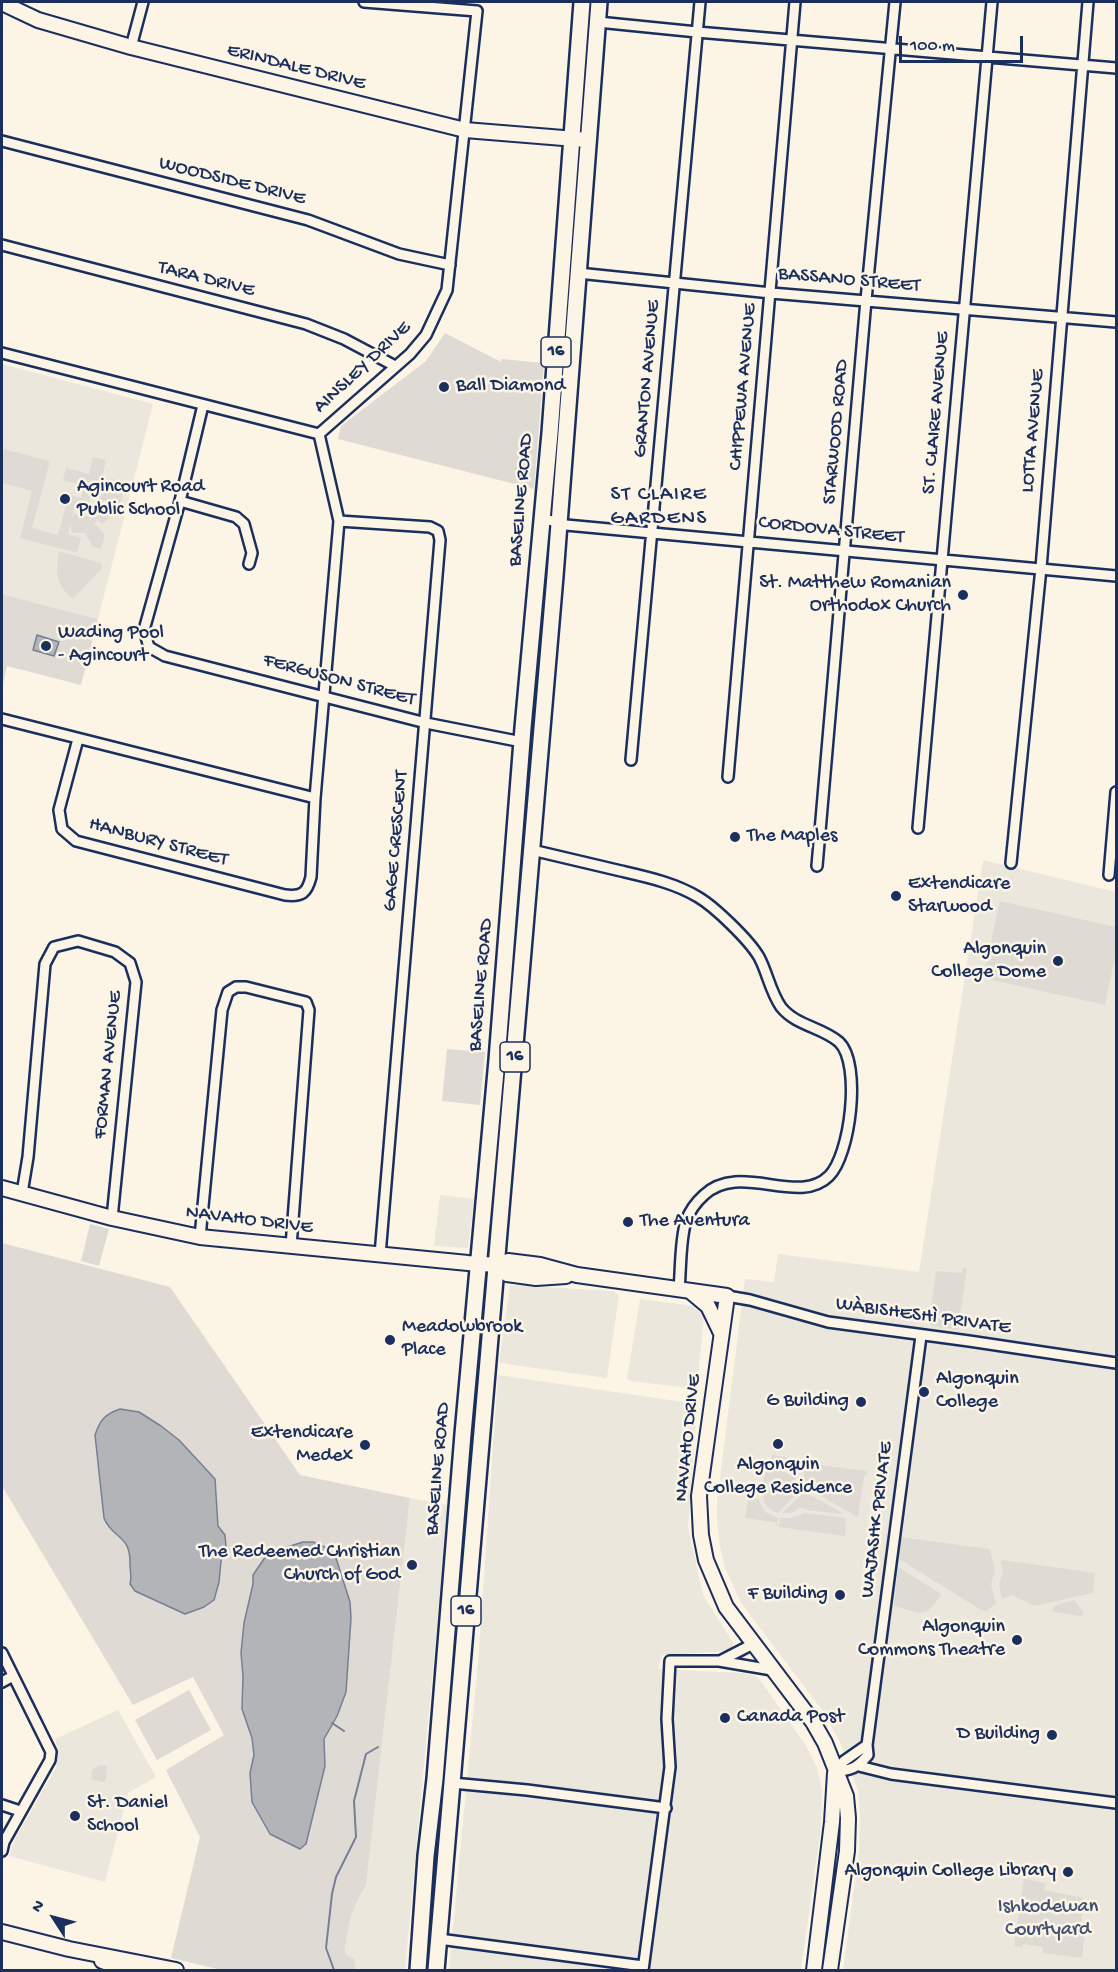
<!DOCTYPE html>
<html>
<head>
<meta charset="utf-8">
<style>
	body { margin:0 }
	#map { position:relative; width:1118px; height:1972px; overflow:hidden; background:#fcf5e5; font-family:"Gochi Hand",sans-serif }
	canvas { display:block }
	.frame { position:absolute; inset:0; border:3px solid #1b2f5e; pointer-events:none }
	.north { position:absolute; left:24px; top:1888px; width:60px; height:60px; -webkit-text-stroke:4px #fcf5e5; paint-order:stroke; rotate:306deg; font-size:16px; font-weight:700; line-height:24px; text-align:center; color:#1b2f5e }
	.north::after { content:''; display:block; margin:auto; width:21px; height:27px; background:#1b2f5e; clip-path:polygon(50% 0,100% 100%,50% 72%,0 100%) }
	.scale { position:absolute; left:899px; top:36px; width:124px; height:27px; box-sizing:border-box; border:3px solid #1b2f5e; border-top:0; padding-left:8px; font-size:18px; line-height:21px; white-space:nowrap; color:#1b2f5e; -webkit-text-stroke:4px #fcf5e5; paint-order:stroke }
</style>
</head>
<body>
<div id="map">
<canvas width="1118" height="1972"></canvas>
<div class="frame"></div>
<div class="north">N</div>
<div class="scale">100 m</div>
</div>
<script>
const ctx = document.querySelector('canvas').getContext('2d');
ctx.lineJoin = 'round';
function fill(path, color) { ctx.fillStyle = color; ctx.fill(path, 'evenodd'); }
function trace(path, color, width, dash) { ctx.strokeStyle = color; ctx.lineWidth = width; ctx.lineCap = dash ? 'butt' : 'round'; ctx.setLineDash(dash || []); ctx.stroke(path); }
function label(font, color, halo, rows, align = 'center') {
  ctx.font = font + ' "Gochi Hand",sans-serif'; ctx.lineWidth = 5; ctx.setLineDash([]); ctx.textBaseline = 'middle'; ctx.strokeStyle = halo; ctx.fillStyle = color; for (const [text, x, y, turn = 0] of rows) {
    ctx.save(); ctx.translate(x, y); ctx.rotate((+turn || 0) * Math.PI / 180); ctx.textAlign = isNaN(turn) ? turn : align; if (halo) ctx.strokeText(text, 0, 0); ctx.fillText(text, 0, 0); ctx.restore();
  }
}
const built = new Path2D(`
	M2,364L153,404L98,619L2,594Z
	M983,860L1116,892V1970H843L859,1851L860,1815L858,1791L840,1742L822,1710L741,1603L725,1568L720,1547L717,1521V1502L745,1279L774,1282L778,1254L919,1272Z
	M440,1195L474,1199L468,1248L434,1246Z
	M510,1285L613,1291L619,1295L607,1378L499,1363Z
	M640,1299L693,1306L704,1315L697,1389L631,1381L627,1379Z
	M498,1375L697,1404L688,1527L703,1595L734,1644L727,1651L662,1655L658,1669L743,1673L754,1676L760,1680L805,1744L817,1767L822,1790L821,1828L801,1970H449L478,1662Z
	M410,1498L448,1505L405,1970H356L354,1960L345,1954L347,1930L352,1909L366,1884Z
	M118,1710L156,1777L128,1793L105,1882L9,1856L15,1839L56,1768L58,1753L55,1739Z`);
const green = new Path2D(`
	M445,333L501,362V359L544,363L534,489L338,439L341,426L426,361Z
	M4,449L50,461L32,528L58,535L69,495L81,498L84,486L63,480L66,468L89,474L93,457L106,460L102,477L126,483L120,505L90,497L86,513L74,510L72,516L75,514L87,516L103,502L113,515L102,524L98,520L94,523L105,535L101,549L93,547L85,533H72L70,524L68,534L81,538L77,553L20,538L32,491L2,483V463Z
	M59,551L101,563L102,568L73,599C56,584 55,574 59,551Z
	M2,594L98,619L81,685L7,666L2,688Z
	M530,731L536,732L506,1080H504L503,1060Z
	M1000,901L1116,927V952L1105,1005L983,978Z
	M447,1049L485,1052L480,1105L442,1101Z
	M90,1224L109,1229L99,1266L81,1261Z
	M2,1243L170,1287L300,1475L410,1498L366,1885C350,1912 348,1922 345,1954L354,1959L356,1970H222L171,1958L200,1837L166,1770L224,1735L193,1677L133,1705L2,1486Z
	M963,1268H967L958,1330L932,1326L929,1323L936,1271L962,1273Z
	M475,1363H478L477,1403L454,1661H451Z
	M772,1455L798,1459L796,1472L771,1461Z
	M805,1463L867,1471L866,1476H864L858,1517L807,1488L804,1476Z
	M768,1467H774L795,1477L800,1490L778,1513C758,1507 759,1483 768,1467Z
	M746,1486L752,1487V1500L758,1499L765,1512L778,1518L777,1527L776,1523L772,1522L745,1518L749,1494L745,1493Z
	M806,1493L841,1512L842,1514L807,1510L802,1507L791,1513H782L802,1494Z
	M804,1513L846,1518L845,1536L779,1527L780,1518H792Z
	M901,1537L990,1549L995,1571L991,1584L996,1604L987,1611L981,1610L899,1559Z
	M1003,1560L1095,1573L1093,1593L1034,1606L1012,1595L1002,1599L999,1585L1003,1571L1000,1562Z
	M898,1567L941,1594C924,1621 922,1613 894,1606Z
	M1074,1600L1084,1613L1081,1616L1053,1612L1054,1606Z
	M189,1690L211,1730L157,1760L135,1720Z
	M101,1765L107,1766L106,1780L103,1782L91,1779L92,1770Z
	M1024,1879L1046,1883L1044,1890L1084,1898L1080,1931L1085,1932L1082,1958L1043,1953V1947L1023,1944L1022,1948L1014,1946Z`);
const water = new Path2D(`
	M37,635L59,642L54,656L33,650Z
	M120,1409L139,1412L161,1426L179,1440L215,1479L218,1526L225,1535L226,1547L221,1561L219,1582L214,1600L204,1607L185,1614L135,1591L130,1584C132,1577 130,1571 130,1564C131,1534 112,1539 104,1518L95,1435C100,1420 105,1414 120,1409Z
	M303,1542H313L327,1548L335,1555L350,1602L351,1618L346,1692L337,1716L324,1739L325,1766L306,1844L300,1849L270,1834L252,1802L250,1773L254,1755L252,1738L242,1709L243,1676L241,1653L244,1623L253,1584V1575L268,1553Z`);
const stream = new Path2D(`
	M332,1723L344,1731
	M334,1970L326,1948L332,1894L336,1877L356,1837L354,1801L366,1754L378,1747`);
const street = new Path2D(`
	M598,22L697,32L1116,68
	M131,47L143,2
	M2,141L308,220L399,254L450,265
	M2,245L306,324L344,339L395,366
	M578,273L771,293L1116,322
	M2,353L319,434
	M203,405L180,501L144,630L149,647L165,656L426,723L522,742
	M319,434L410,354L426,335L447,290L477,11L364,2
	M180,501L236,517L244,524L252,553L249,564
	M542,518L566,525L1116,576
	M339,521L430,527L438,531L440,540L380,1255
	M2,719L315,798
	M78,739L59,810L62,829L76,841L285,895C302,897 307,893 311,877L315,798L339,521L319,434
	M631,760L700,2
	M728,777L795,2
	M918,828L992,2
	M532,850C561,857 591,864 621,871C647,877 675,883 698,897C715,907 749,940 759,957C768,974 770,991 781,1007C796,1026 822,1027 839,1042C862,1064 850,1156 829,1176C798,1207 740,1161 704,1195C695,1203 690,1210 686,1221C680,1240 681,1268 679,1289
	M1011,863L1041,568L1088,2
	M817,866L866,300L895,2
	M1109,875L1116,792
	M22,1193L28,1157L45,964L54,947L78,941L115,952L130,963L136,982L112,1218
	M200,1237L222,1010L228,992L236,987H246L306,1002L309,1010L291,1246
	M727,1296L750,1300L828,1322L969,1341L1116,1363
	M2,1653L51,1752L50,1760L4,1842L2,1851
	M720,1661L753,1644
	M2,1682L13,1676
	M859,1766L891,1774L1116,1803
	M835,1771C851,1771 858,1767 868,1755L867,1745L921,1336
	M835,1771L844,1761L867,1745
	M452,1783L527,1790L666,1808
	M2,1805L20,1811
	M439,1939L643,1966
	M643,1970L670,1767L667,1719L670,1661H719L772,1670`);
const secondary = new Path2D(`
	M2,3L38,20L131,47L465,130L588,140
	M2,1188L112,1218L200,1237L468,1263L497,1265L508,1261L540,1265L577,1275L727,1296L699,1496L701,1535L706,1560L726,1607L813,1722L825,1743L846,1796L848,1818L847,1851L830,1970
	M497,1265L507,1274L536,1278L566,1276
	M690,1291L708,1306L721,1333
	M2,1932L69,1949L176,1970
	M102,1961L127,1970
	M814,1970L832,1822L835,1773`);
const primary = new Path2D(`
	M418,1970L426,1856L435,1779L463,1434L497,1060L523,728L550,433L582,2
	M436,1970L555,576L599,2`);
const markers = [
	[444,387,6,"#1b2f5e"],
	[65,499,6,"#1b2f5e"],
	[963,595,6,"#1b2f5e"],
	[46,646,6,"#1b2f5e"],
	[735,837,6,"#1b2f5e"],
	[896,896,6,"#1b2f5e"],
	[1058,961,6,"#1b2f5e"],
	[628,1222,6,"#1b2f5e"],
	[390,1340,6,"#1b2f5e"],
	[924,1392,6,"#1b2f5e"],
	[861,1402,6,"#1b2f5e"],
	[778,1444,6,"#1b2f5e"],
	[365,1445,6,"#1b2f5e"],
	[412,1565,6,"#1b2f5e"],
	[840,1595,6,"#1b2f5e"],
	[1017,1640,6,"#1b2f5e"],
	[725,1718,6,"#1b2f5e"],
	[1052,1735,6,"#1b2f5e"],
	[75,1816,6,"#1b2f5e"],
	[1068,1872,6,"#1b2f5e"]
];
const shields = [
	[556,352,30],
	[515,1057,30],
	[466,1611,30]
];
const shieldNames = [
	["16",556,352],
	["16",515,1057],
	["16",466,1611]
];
const streetNames = [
	["ERINDALE DRIVE",296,68,14],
	["WOODSIDE DRIVE",232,182,14],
	["TARA DRIVE",206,280,14],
	["BASSANO STREET",849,281,5],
	["AINSLEY DRIVE",363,368,-43],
	["GRANTON AVENUE",648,379,-85],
	["CHIPPEWA AVENUE",744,387,-85],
	["ST. CLAIRE AVENUE",937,413,-85],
	["LOTTA AVENUE",1034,431,-85],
	["STARWOOD ROAD",837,432,-85],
	["BASELINE ROAD",522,500,-85],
	["CORDOVA STREET",831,531,6],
	["FERGUSON STREET",339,681,15],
	["GAGE CRESCENT",397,841,-85],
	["HANBURY STREET",158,843,15],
	["BASELINE ROAD",482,985,-85],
	["FORMAN AVENUE",109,1065,-84],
	["NAVAHO DRIVE",249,1221,7],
	["WÀBISHESHÌ PRIVATE",923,1317,8],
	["NAVAHO DRIVE",689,1438,-84],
	["BASELINE ROAD",439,1469,-85],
	["WAJASHK PRIVATE",878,1520,-83]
];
const poiNames = [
	["Ball Diamond",456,387],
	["Agincourt Road",77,488],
	["Public School",77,511],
	["St. Matthew Romanian",951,584,"right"],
	["Orthodox Church",951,607,"right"],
	["Wading Pool",58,634],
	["- Agincourt",58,657],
	["The Maples",747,837],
	["Extendicare",908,885],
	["Starwood",908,908],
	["Algonquin",1046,950,"right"],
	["College Dome",1046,973,"right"],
	["The Aventura",640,1222],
	["Meadowbrook",402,1328],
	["Place",402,1351],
	["Algonquin",936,1380],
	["College",936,1403],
	["G Building",849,1402,"right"],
	["Extendicare",353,1434,"right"],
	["Medex",353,1457,"right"],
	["Algonquin",778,1466,"center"],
	["College Residence",778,1489,"center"],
	["The Redeemed Christian",400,1553,"right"],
	["Church of God",400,1576,"right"],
	["F Building",828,1595,"right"],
	["Algonquin",1005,1628,"right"],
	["Commons Theatre",1005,1651,"right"],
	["Canada Post",737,1718],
	["D Building",1040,1735,"right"],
	["St. Daniel",87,1804],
	["School",87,1827],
	["Algonquin College Library",1056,1872,"right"]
];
const parkNames = [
	["Ishkodewan",1048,1908],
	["Courtyard",1048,1931]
];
const neighbourhoodNames = [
	["ST CLAIRE",659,496],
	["GARDENS",659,520]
];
fill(built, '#ece7dc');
fill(green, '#dfdbd4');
fill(water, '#b2b4b8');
trace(water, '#767f94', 1.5);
trace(stream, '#767f94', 2);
trace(street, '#1b2f5e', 14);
trace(secondary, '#1b2f5e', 18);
trace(primary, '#1b2f5e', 20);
trace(street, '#fcf5e5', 9);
trace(secondary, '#fcf5e5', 14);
trace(primary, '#fcf5e5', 15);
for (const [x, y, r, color] of markers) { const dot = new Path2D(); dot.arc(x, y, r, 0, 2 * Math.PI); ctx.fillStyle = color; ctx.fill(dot); trace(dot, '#fcf5e5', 2); }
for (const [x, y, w] of shields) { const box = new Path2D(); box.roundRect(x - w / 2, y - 15, w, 30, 4.5); ctx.fillStyle = '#fcf5e5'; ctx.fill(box); trace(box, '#1b2f5e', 1.5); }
label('bold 18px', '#1b2f5e', null, shieldNames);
label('20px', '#1b2f5e', '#fcf5e5', streetNames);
label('20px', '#1b2f5e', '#fcf5e5', poiNames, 'left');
label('20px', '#425176', '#fcf5e5', parkNames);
ctx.letterSpacing = '1.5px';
label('21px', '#1b2f5e', '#fcf5e5', neighbourhoodNames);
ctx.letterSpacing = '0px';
</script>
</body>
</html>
